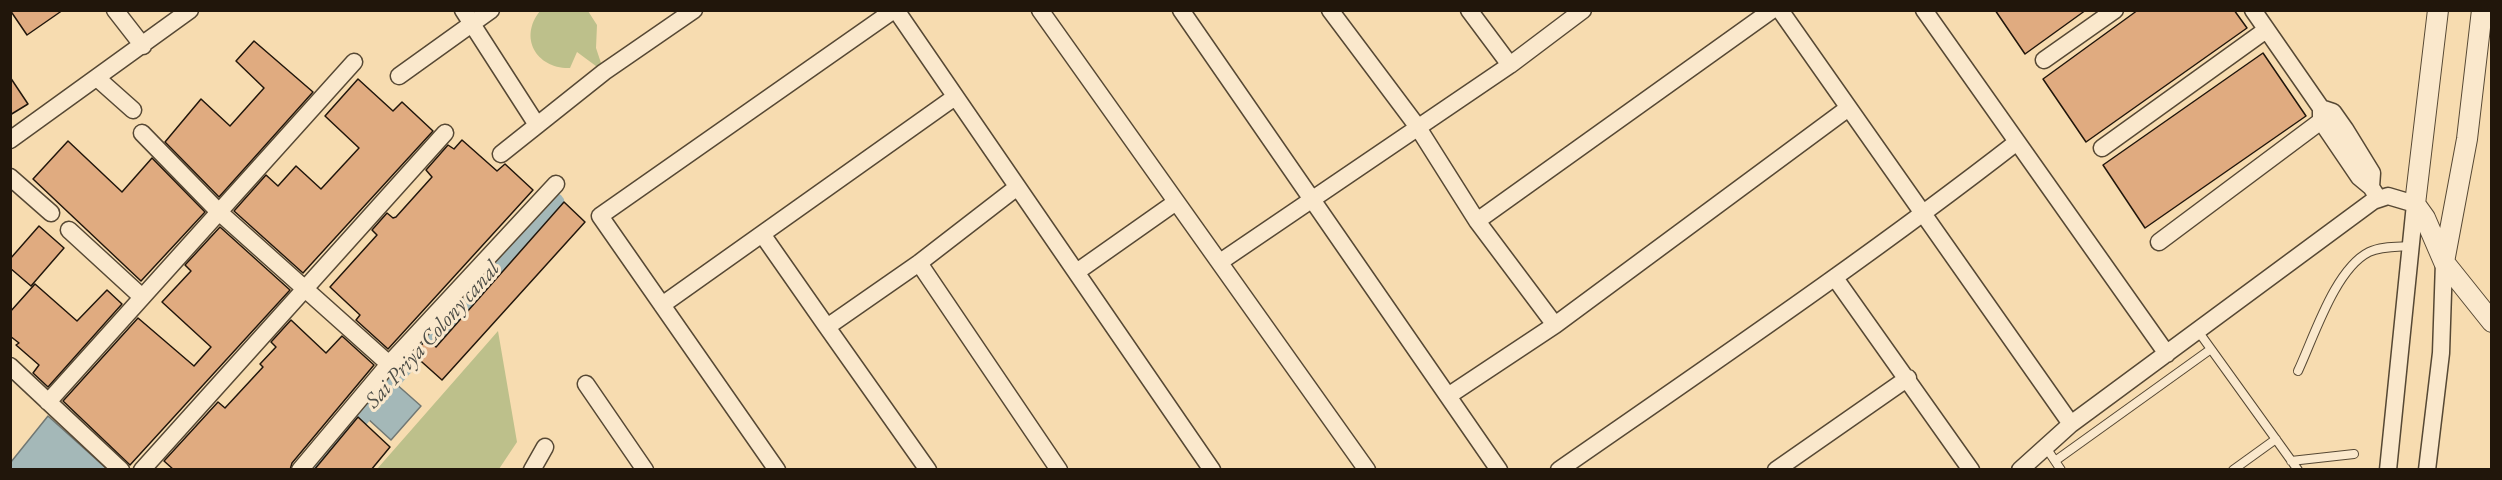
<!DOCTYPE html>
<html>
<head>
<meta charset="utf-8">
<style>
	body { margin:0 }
	#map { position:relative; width:2502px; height:480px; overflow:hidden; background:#f7dcb0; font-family:"EB Garamond",serif }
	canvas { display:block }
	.frame { position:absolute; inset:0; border:12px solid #21160b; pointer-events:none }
</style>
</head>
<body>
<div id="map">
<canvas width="2502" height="480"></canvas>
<div class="frame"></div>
</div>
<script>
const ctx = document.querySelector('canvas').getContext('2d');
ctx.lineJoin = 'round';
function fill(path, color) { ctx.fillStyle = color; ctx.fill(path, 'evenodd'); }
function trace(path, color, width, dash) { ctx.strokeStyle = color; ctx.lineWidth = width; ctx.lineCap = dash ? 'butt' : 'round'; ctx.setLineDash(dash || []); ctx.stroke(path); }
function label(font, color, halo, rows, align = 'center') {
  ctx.font = font + ' "EB Garamond",serif'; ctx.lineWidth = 6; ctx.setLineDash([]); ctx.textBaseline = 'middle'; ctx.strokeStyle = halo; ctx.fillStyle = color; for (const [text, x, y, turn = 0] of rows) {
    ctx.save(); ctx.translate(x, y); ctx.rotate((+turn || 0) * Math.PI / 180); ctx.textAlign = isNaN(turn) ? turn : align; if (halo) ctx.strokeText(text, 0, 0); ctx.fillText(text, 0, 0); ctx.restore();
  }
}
const green = new Path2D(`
	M540,11H588L597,25L596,48L604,72L577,52L570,68C537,69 518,38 540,11Z
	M498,331L517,442L499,469H377Z`);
const water = new Path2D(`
	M395,383L421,406L391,440L367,418Z
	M48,416L107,469H11V462Z`);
const canal = new Path2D(`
	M314,470L399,370L554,203`);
const building = new Path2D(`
	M10,10H63L27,35Z
	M1995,10H2086L2025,54Z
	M2138,10H2234L2247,28L2086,142L2043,79Z
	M254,41L313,92L219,197L165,142L201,99L230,126L264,88L236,61Z
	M2263,53L2306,116L2145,228L2103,165Z
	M10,77L28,104L10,115Z
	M358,79L393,111L402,102L433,131L303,273L234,211L266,175L278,186L296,166L321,189L359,148L325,116Z
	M462,140L497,171L505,164L533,190L388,349L356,320L360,315L330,287L377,235L372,230L387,213L393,218L396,217L432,177L426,170L448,145L454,149Z
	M68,141L122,192L152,158L205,212L141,281L33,179Z
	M564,202L585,222L442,380L413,354L427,339L436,347Z
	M39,226L64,248L31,286L10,268V259Z
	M220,227L290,290L130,465L63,401L138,318L194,366L211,347L162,302L191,271L185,265Z
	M35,284L77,321L107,290L122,304L48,387L33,373L39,365L16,345L19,343L10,336V312Z
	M291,320L326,353L342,336L374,365L292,463L290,470H174L164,461L218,402L225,408L263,367L260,364L276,347L271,342Z
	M358,417L390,447L371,470H314Z`);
const service = new Path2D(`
	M2198,331L2298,470
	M2298,371C2314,337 2335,269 2369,252C2381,246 2398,247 2411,246
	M2045,446L2061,470
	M2055,461L2211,349
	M2291,461L2354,454
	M2233,470L2276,439`);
const minor = new Path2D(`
	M115,10L143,46
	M463,10L537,125
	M896,10L1212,470
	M1040,10L1367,470
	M1181,10L1499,470
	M1330,10L1417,126L1477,221L1555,325
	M1469,10L1510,65
	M1780,10L2071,424
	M1924,10L2167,354
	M2253,10L2321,108
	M2044,60L2115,10
	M399,76L491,10
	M97,78L133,110
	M142,133L219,212L389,364
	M10,140L190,10
	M2102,148L2266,30
	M501,154L604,72L694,10
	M10,177L51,213
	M2371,187L2372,173L2345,129L2333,112L2321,108V121L2359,177L2371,187L2378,198
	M1477,221L1772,10
	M69,230L142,297
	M762,234L827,327
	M2159,242L2321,121
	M1220,262L1510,65L1583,10
	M919,263L1059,470
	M1078,271L1176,202
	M1835,278L1971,470
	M662,305L955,97
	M10,366L121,470
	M586,384L645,470
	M1448,396L1555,325L1847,109
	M48,402L354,62
	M142,470L445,133
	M300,470L389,364L556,184
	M532,470L545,447
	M777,470L600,216L894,10
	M928,470L827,327L919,263L1016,188
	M1559,470C1713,363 1869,257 2017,142
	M1776,470L1908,378
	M2020,470L2071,424L2373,201L2388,196L2415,204L2388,470
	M2427,470L2441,353L2444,262`);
const tertiary = new Path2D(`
	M2438,10L2415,204L2425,218L2444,262L2492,322
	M2444,262L2467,139L2482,10`);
const waterNames = [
	["Sai Priya Colony canal",433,335,-48]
];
fill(green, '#bdc08b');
fill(water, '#a4b8b8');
trace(water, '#707773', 1.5);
trace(canal, '#a4b8b8', 21);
fill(building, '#e0ab80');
trace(building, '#21160b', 1.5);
trace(service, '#564834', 10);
trace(minor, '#564834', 19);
trace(tertiary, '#564834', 22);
trace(service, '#fae8cc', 8);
trace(minor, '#fae8cc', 16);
trace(tertiary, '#fae8cc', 20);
label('italic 22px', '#4f4f48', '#fae8cc', waterNames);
</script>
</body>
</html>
